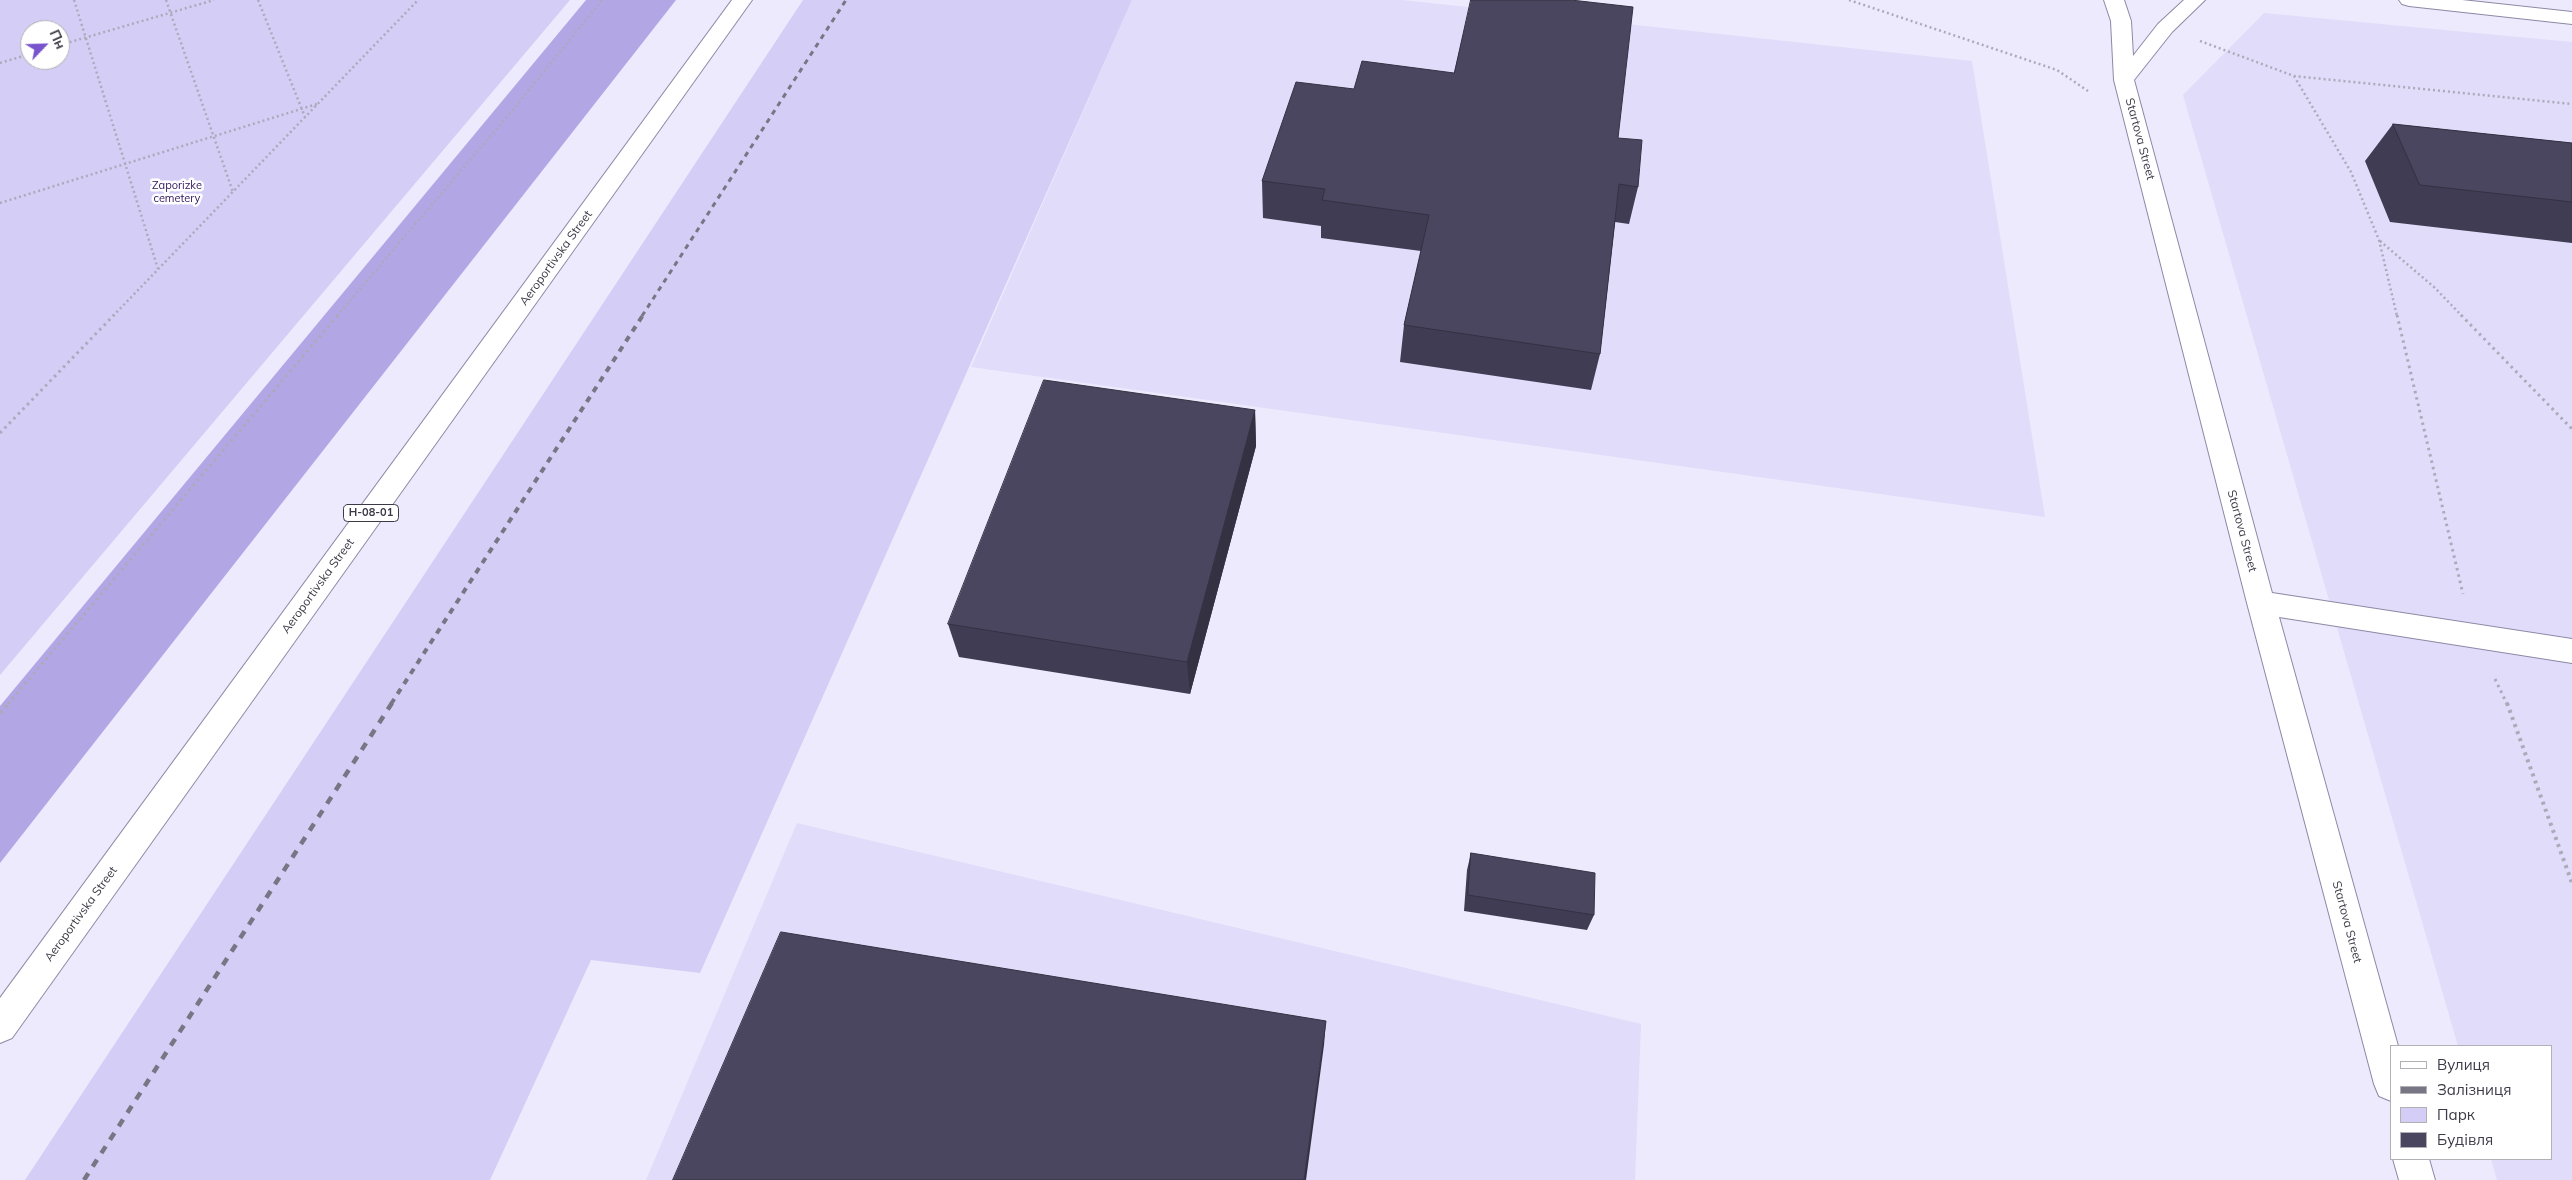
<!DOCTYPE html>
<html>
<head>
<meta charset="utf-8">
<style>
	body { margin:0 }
	#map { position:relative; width:2572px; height:1180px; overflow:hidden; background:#edeafd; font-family:Mulish,sans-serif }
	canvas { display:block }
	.legend { position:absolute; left:2390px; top:1045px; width:162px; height:115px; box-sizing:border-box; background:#fff; border:1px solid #b1b0b5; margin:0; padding:6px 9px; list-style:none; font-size:15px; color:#3c3a46 }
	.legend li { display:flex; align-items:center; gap:10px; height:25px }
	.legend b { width:25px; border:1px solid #b1b0b5 }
	.north { position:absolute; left:20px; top:20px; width:50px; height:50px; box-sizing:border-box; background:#fff; border:1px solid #b1b0b5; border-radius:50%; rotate:66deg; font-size:14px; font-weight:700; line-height:20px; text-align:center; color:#3c3a46 }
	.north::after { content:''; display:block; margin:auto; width:18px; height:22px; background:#7753cd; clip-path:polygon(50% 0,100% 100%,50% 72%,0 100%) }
</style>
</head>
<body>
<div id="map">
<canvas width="2572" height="1180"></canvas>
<ul class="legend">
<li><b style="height:6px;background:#fff"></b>Вулиця</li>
<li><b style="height:6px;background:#787684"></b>Залізниця</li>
<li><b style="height:14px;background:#d4cdf6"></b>Парк</li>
<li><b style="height:14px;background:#4b4660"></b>Будівля</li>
</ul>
<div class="north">Пн</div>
</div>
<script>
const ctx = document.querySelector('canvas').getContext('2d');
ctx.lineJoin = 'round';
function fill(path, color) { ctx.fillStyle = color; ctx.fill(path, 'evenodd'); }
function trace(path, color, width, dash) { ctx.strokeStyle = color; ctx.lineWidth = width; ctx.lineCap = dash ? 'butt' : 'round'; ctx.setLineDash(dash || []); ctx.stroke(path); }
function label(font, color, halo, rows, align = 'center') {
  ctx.font = font + ' Mulish,sans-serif'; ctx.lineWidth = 5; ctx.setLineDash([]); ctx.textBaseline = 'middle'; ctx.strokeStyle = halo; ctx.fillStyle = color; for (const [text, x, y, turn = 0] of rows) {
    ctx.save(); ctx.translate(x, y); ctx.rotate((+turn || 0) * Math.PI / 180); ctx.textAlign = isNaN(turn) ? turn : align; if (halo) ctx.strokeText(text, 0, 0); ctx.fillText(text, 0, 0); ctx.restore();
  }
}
const built = new Path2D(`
	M1132,0H1402L1972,61L2045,517L971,367Z
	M2264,13L2572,42V1180H2497L2491,1159H2551V1046H2458L2183,95Z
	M797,823L1641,1024L1635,1180H646Z`);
const green = new Path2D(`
	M0,0H570L0,675ZM30,30H60V60H30Z
	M803,0H1132L700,973L591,960L490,1180H25Z`);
const forest = new Path2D(`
	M586,0H676L0,863V706Z`);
const pathFar2 = new Path2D(`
	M74,0L158,269
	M166,0L233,192
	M258,0L305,117
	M1849,0L2057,70L2088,91
	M2200,41L2294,76L2572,104
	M60,45L214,0
	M0,63L30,54
	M2294,76L2351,172L2379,240L2397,316
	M0,203L317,104
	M2380,241L2434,287L2462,316
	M113,316L418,0
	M337,316L516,106L602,0`);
const pathFar1 = new Path2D(`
	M2397,315L2463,594
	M2461,315L2572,429
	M0,433L114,315
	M2495,679L2507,704
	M8,704L338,315`);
const path = new Path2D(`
	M2507,703L2572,883
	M0,713L9,703`);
const minor = new Path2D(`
	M2104,0H2124L2131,21L2133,56L2158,24L2184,0H2205L2172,32L2134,80L2272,593L2572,639V663L2279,617L2398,1046H2391V1101L2379,1096L2374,1084L2247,603L2114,80L2111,21Z
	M2399,0H2462L2572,12V24L2409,6L2402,4Z
	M2393,1159H2429L2435,1180H2399Z`);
const major = new Path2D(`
	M732,0H752L12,1038L0,1043V998Z`);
const railFar2 = new Path2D(`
	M642,316L846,0`);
const railFar1 = new Path2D(`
	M391,704L643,315`);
const rail = new Path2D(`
	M84,1180L392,703`);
const wall = new Path2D(`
	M2393,124L2572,143V243L2390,222L2365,161Z
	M1618,138L1638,187L1629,224L1615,222L1600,354L1591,390L1400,362L1404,325L1421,251L1321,238V226L1263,218L1262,181Z
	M1255,410L1256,446L1190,694L959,657L948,624Z
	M1471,853L1594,915L1587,930L1464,911L1467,870Z`);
const shadedWall = new Path2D(`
	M1255,410L1256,446L1190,694L1187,662Z
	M1326,1021L1324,1045L1306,1180H1304Z`);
const building = new Path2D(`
	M1471,0H1571L1633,7L1618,138L1642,140L1638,187L1619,184L1600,354L1404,325L1429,215L1322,200L1325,189L1262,181L1296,82L1354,89L1362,61L1454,73Z
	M2393,124L2572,143V202L2420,185Z
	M1044,380L1255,410L1187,662L948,624Z
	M1471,853L1595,873L1594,915L1468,895Z
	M781,932L1326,1021L1304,1180H673Z`);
const farParknames = [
	["Zaporizke",177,186],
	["cemetery",177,199]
];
const shields = [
	[371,513,55]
];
const shieldNames = [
	["Н-08-01",371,513]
];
const streetNames = [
	["Startova Street",2140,139,75],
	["Aeroportivska Street",556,258,-54],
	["Startova Street",2242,531,75],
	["Aeroportivska Street",318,586,-54],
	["Aeroportivska Street",81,914,-54],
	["Startova Street",2347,922,75]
];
fill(built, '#e0dcfa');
fill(green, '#d4cdf6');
fill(forest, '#b2a6e5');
trace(minor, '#8d89a5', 2);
trace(major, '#8d89a5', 2);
trace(pathFar2, '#acaaba', 2.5, [2, 3]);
trace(pathFar1, '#acaaba', 3, [2.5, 4]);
trace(path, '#acaaba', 4, [3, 4.5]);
fill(minor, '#fff');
fill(major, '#fff');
trace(railFar2, '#787684', 3, [5, 5]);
trace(railFar1, '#787684', 4, [6, 6]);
trace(rail, '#787684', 4.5, [8, 8]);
fill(wall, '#403c53');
fill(shadedWall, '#343143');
fill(building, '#4b4660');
trace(building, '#343143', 1);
label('11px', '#2e155d', '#fff', farParknames);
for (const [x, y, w] of shields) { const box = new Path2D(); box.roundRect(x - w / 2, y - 8.5, w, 17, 4); ctx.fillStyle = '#fff'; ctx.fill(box); trace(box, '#3c3a46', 1); }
label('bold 11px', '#3c3a46', null, shieldNames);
label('12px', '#3c3a46', '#fff', streetNames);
</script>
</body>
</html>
